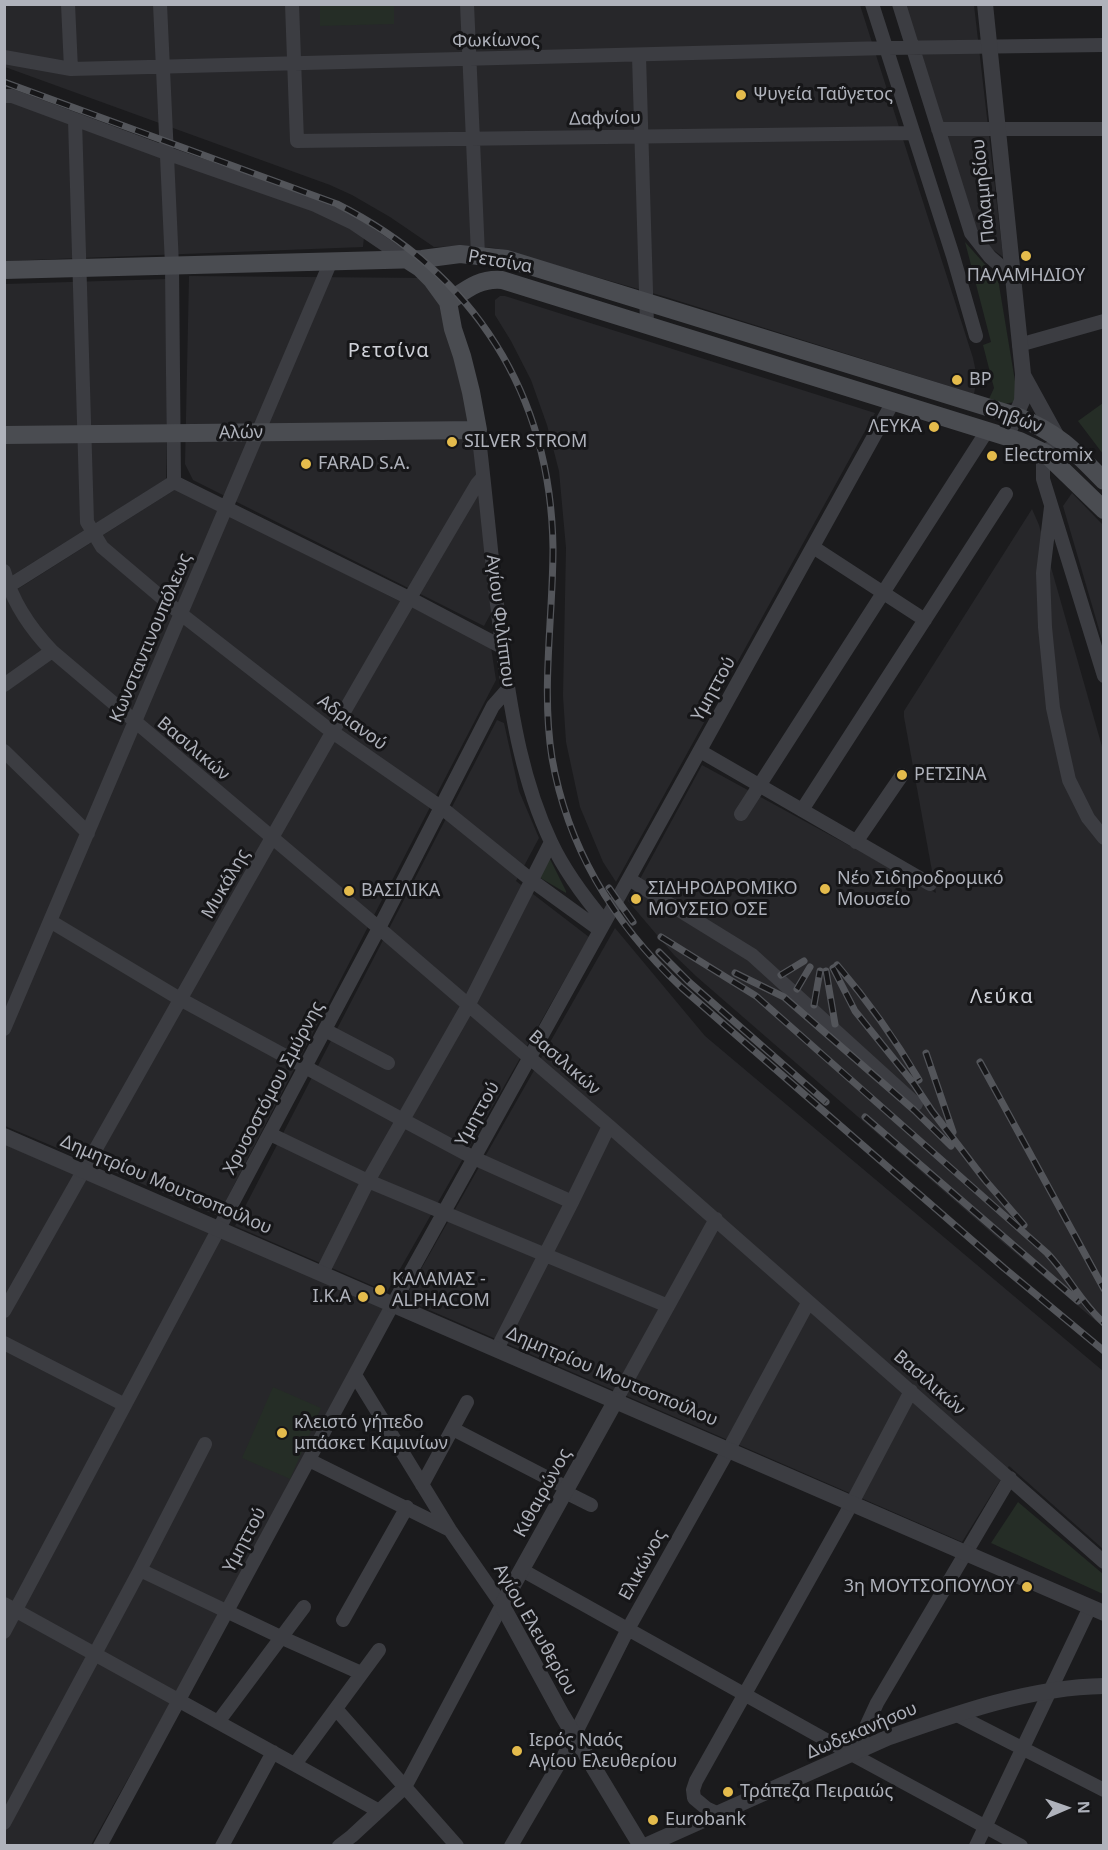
<!DOCTYPE html>
<html>
<head>
<meta charset="utf-8">
<style>
	body { margin:0 }
	#map { position:relative; width:1108px; height:1850px; overflow:hidden; background:#1b1b1d; font-family:"Noto Sans",sans-serif }
	canvas { display:block }
	.frame { position:absolute; inset:0; border:6px solid #afb2bb; pointer-events:none }
	.north { position:absolute; left:1036px; top:1778px; width:60px; height:60px; -webkit-text-stroke:4px #161618; paint-order:stroke; rotate:88deg; font-size:16px; font-weight:700; line-height:24px; text-align:center; color:#afb2bb }
	.north::after { content:''; display:block; margin:auto; width:21px; height:27px; background:#afb2bb; clip-path:polygon(50% 0,100% 100%,50% 72%,0 100%) }
</style>
</head>
<body>
<div id="map">
<canvas width="1108" height="1850"></canvas>
<div class="frame"></div>
<div class="north">N</div>
</div>
<script>
const ctx = document.querySelector('canvas').getContext('2d');
ctx.lineJoin = 'round';
function fill(path, color) { ctx.fillStyle = color; ctx.fill(path, 'evenodd'); }
function trace(path, color, width, dash) { ctx.strokeStyle = color; ctx.lineWidth = width; ctx.lineCap = dash ? 'butt' : 'round'; ctx.setLineDash(dash || []); ctx.stroke(path); }
function label(font, color, halo, rows, align = 'center') {
  ctx.font = font + ' "Noto Sans",sans-serif'; ctx.lineWidth = 6; ctx.setLineDash([]); ctx.textBaseline = 'middle'; ctx.strokeStyle = halo; ctx.fillStyle = color; for (const [text, x, y, turn = 0] of rows) {
    ctx.save(); ctx.translate(x, y); ctx.rotate((+turn || 0) * Math.PI / 180); ctx.textAlign = isNaN(turn) ? turn : align; if (halo) ctx.strokeText(text, 0, 0); ctx.fillText(text, 0, 0); ctx.restore();
  }
}
const built = new Path2D(`
	M4,5H860L973,358L977,377L974,394L666,297L495,248L468,246L434,247L390,217L352,195L330,185L5,67Z
	M904,5H974L1003,257L984,243L974,225Z
	M4,98L340,221L364,237L363,247L5,261Z
	M189,276L427,278L442,304L471,423L483,516L491,613L484,626L193,480L185,464Z
	M167,279L166,479L5,580V284Z
	M500,296H505L875,413L616,882L603,862L580,807L566,742L563,696L566,548L559,471L547,425L531,380L511,341L495,315V300Z
	M176,489L491,647L496,680L218,1216L5,1126V597Z
	M1072,493L1103,525V643L1063,506Z
	M1032,509L1039,525L1103,750V1327L1001,1241L697,977L674,955L628,901L702,765L936,893L904,717V711Z
	M497,720L504,723L519,791L539,838L516,881L589,937L387,1292L235,1226Z
	M615,928L705,1036L1103,1371V1549L1009,1466L962,1542L404,1299Z
	M4,1144L384,1307L285,1498L91,1845H5Z`);
const green = new Path2D(`
	M320,5H394V24L320,26Z
	M965,242L998,279L1017,393L1014,402L1005,404L989,399L994,388L983,345L991,342Z
	M1103,403V454L1078,421Z
	M549,857L566,891V893L539,877Z
	M273,1387L321,1408L290,1479L242,1458Z
	M1018,1502L1103,1574V1594L991,1543Z`);
const minor = new Path2D(`
	M68,4L71,69
	M160,4L172,265L174,482
	M292,4L297,141L913,133
	M467,4L478,255
	M872,4L953,256L976,336
	M899,4L971,233L990,257L1012,276
	M639,56L647,325
	M4,57L71,69L887,48L1104,45
	M4,96H12L166,153L315,205L353,223L406,259
	M75,120L87,522L102,547L181,614L331,731L442,808L531,880L600,930
	M938,129H1104
	M1019,345L1104,321
	M478,430C487,504 493,579 503,653C512,718 523,783 551,842C565,872 584,897 605,922
	M1048,449L1043,460V479L1104,676
	M174,482L409,598L502,647
	M1051,507L1043,573L1045,627L1053,708L1069,780L1088,818L1104,838
	M813,547L925,620
	M4,571C12,601 31,629 52,651L379,928L609,1126L1104,1562
	M4,589L174,482
	M4,685L52,651
	M4,751L88,833
	M700,751L930,884
	M802,810L1006,494
	M741,814L987,431
	M856,842L902,775
	M629,879L752,955L916,1104
	M50,921L180,999L403,1120L474,1158L572,1202
	M4,1029L331,261
	M325,1030L388,1063
	M270,1134L368,1181L668,1306
	M322,1273L368,1181L469,1004L551,842
	M4,1311C161,1035 315,757 477,484L483,477
	M4,1343L125,1405
	M497,1349L572,1202L609,1126
	M616,1400L716,1219
	M453,1429L567,1488
	M309,1460L448,1529
	M422,1485L467,1402
	M565,1492L591,1505
	M140,1570L287,1640L361,1673
	M522,1570L853,1755L1021,1846
	M4,1604L379,1811
	M343,1620L407,1507
	M4,1632L379,928L493,706L508,689
	M336,1709L457,1846
	M957,1715L1104,1790
	M218,1722L304,1607
	M853,1755L877,1703L1010,1478
	M295,1764L379,1650
	M719,1814L706,1808L694,1798L693,1790L696,1781L852,1503L911,1391
	M4,1823L140,1570L205,1444
	M100,1846L393,1304L893,402
	M222,1846L273,1752
	M339,1846L352,1836L405,1787L502,1605L450,1530L355,1375
	M511,1846L567,1750L628,1629L729,1449L808,1303
	M976,1846L1090,1607`);
const tertiary = new Path2D(`
	M985,4L1023,374L1022,401L1006,437
	M1023,375L1056,435
	M4,1136L1104,1613
	M616,1400L502,1605L562,1715L641,1846
	M645,1846L887,1738C955,1714 1030,1687 1104,1686`);
const secondary = new Path2D(`
	M4,270L422,259L460,254L507,259L1016,416C1057,432 1074,450 1104,481
	M448,302C466,290 479,278 502,280L1020,441L1045,453L1104,510
	M4,435L478,430L471,392L462,356L453,329L448,302L432,280L420,268L406,259`);
const rail = new Path2D(`
	M4,82L337,204C474,273 551,394 553,548C553,618 541,689 552,758C568,850 615,925 682,988L1004,1268L1104,1351
	M609,888L633,922
	M661,937L756,996L1047,1253C1068,1275 1081,1303 1104,1323
	M659,952L689,982L826,1102
	M837,965C868,1001 895,1039 919,1080
	M833,968L855,1011L914,1084L932,1111L985,1180L1024,1225
	M826,971L835,1024
	M735,973L784,997L914,1110L951,1146
	M781,975L804,961
	M797,989L810,967
	M814,1005L820,971
	M926,1053L953,1132
	M980,1062L1104,1289
	M865,1117L1078,1301`);
const markers = [
	[741,95,6,"#e4bb4c"],
	[1026,256,6,"#e4bb4c"],
	[957,380,6,"#e4bb4c"],
	[934,427,6,"#e4bb4c"],
	[452,442,6,"#e4bb4c"],
	[992,456,6,"#e4bb4c"],
	[306,464,6,"#e4bb4c"],
	[902,775,6,"#e4bb4c"],
	[825,889,6,"#e4bb4c"],
	[349,891,6,"#e4bb4c"],
	[636,899,6,"#e4bb4c"],
	[380,1290,6,"#e4bb4c"],
	[363,1297,6,"#e4bb4c"],
	[282,1433,6,"#e4bb4c"],
	[1027,1587,6,"#e4bb4c"],
	[517,1751,6,"#e4bb4c"],
	[728,1792,6,"#e4bb4c"],
	[653,1820,6,"#e4bb4c"]
];
const streetNames = [
	["Φωκίωνος",496,41,-1],
	["Δαφνίου",605,119,-1],
	["Παλαμηδίου",984,191,-96],
	["Ρετσίνα",500,262,10],
	["Θηβών",1013,418,20],
	["Αλών",241,433,-1],
	["Αγίου Φιλίππου",500,621,83],
	["Κωνσταντινουπόλεως",151,638,-67],
	["Υμηττού",714,689,-61],
	["Αδριανού",352,723,36],
	["Βασιλικών",193,749,40],
	["Μυκάλης",226,884,-60],
	["Βασιλικών",564,1063,41],
	["Χρυσοστόμου Σμύρνης",274,1088,-62],
	["Υμηττού",478,1114,-61],
	["Δημητρίου Μουτσοπούλου",166,1185,23],
	["Δημητρίου Μουτσοπούλου",612,1377,23],
	["Βασιλικών",929,1383,41],
	["Κιθαιρώνος",543,1493,-61],
	["Υμηττού",245,1540,-62],
	["Ελικώνος",643,1565,-61],
	["Αγίου Ελευθερίου",535,1630,60],
	["Δωδεκανήσου",862,1731,-23]
];
const poiNames = [
	["Ψυγεία Ταΰγετος",753,95],
	["ΠΑΛΑΜΗΔΙΟΥ",1026,276,"center"],
	["BP",969,380],
	["ΛΕΥΚΑ",922,427,"right"],
	["SILVER STROM",464,442],
	["Electromix",1004,456],
	["FARAD S.A.",318,464],
	["ΡΕΤΣΙΝΑ",914,775],
	["Νέο Σιδηροδρομικό",837,879],
	["Μουσείο",837,900],
	["ΣΙΔΗΡΟΔΡΟΜΙΚΟ",648,889],
	["ΜΟΥΣΕΙΟ ΟΣΕ",648,910],
	["ΒΑΣΙΛΙΚΑ",361,891],
	["ΚΑΛΑΜΑΣ -",392,1280],
	["ALPHACOM",392,1301],
	["Ι.Κ.Α",351,1297,"right"],
	["κλειστό γήπεδο",294,1423],
	["μπάσκετ Καμινίων",294,1444],
	["3η ΜΟΥΤΣΟΠΟΥΛΟΥ",1015,1587,"right"],
	["Ιερός Ναός",529,1741],
	["Αγίου Ελευθερίου",529,1762],
	["Τράπεζα Πειραιώς",740,1792],
	["Eurobank",665,1820]
];
const neighbourhoodNames = [
	["Ρετσίνα",389,351],
	["Λεύκα",1002,997]
];
fill(built, '#27272a');
fill(green, '#252d26');
trace(minor, '#3c3d42', 14);
trace(tertiary, '#3c3d42', 16);
trace(secondary, '#4a4c51', 18);
trace(rail, '#53555a', 7);
trace(rail, '#161618', 4.5, [14]);
for (const [x, y, r, color] of markers) { const dot = new Path2D(); dot.arc(x, y, r, 0, 2 * Math.PI); ctx.fillStyle = color; ctx.fill(dot); trace(dot, '#161618', 2); }
label('18px', '#afb2bb', '#161618', streetNames);
label('18px', '#afb2bb', '#161618', poiNames, 'left');
ctx.letterSpacing = '1.5px';
label('20px', '#cfd1d8', '#161618', neighbourhoodNames);
ctx.letterSpacing = '0px';
</script>
</body>
</html>
